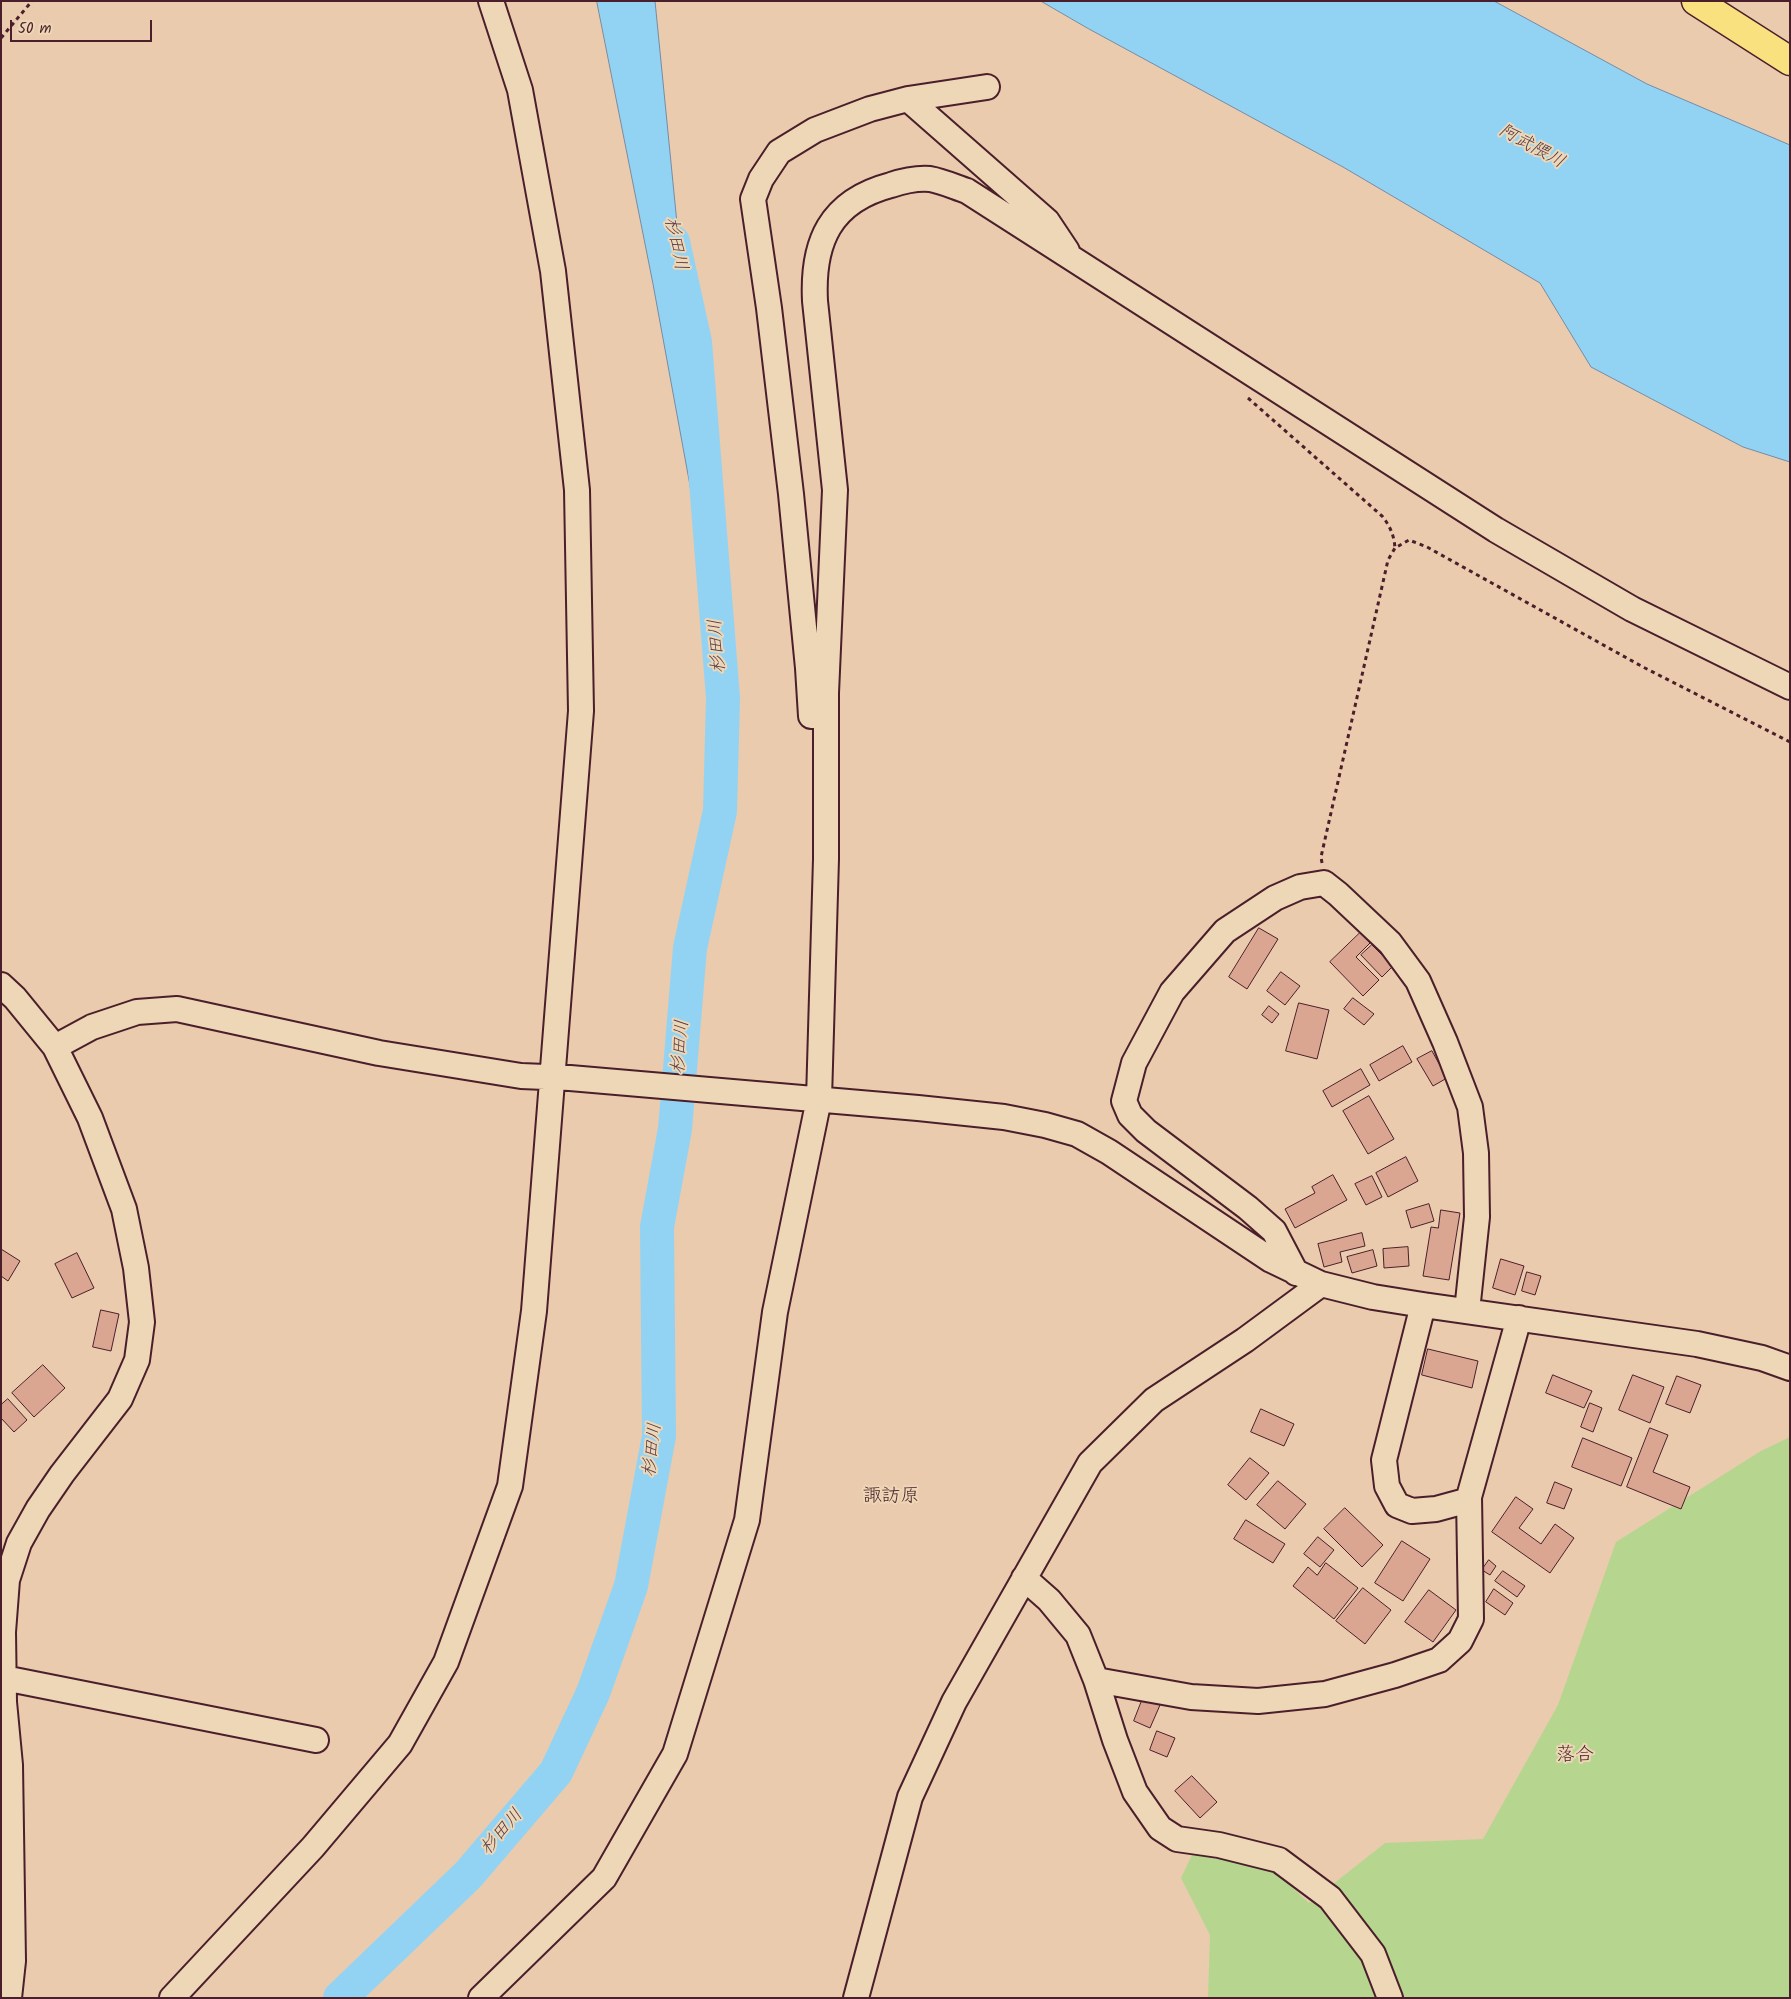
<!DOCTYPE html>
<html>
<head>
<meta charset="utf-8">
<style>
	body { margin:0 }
	#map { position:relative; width:1791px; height:1999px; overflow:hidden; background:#eacbad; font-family:Kalam,sans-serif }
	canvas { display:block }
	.frame { position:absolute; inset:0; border:2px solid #4a1f2b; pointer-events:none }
	.scale { position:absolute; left:10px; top:20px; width:142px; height:22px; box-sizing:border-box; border:2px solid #4a1f2b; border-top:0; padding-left:6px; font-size:15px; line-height:18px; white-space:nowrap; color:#4a1f2b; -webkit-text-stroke:4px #edd7b6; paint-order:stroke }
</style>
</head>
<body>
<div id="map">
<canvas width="1791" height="1999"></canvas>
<div class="frame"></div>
<div class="scale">50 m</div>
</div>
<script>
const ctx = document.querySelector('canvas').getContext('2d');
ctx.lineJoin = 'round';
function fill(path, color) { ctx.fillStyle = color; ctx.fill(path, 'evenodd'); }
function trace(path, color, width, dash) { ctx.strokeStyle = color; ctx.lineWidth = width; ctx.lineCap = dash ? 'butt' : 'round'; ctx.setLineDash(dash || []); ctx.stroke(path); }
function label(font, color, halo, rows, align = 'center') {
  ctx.font = font + ' Kalam,"Klee One",sans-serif'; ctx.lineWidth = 4; ctx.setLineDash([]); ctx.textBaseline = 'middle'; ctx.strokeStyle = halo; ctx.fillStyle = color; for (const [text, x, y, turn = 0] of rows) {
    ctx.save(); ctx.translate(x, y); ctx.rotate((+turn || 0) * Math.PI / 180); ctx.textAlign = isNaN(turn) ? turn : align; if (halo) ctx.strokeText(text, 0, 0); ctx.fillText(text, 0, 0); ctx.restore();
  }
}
const green = new Path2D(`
	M1790,1437V1998H1208L1210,1935L1181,1878L1192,1855L1233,1857L1278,1874L1309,1903L1385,1843L1483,1839L1558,1705L1616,1542L1761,1451Z`);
const water = new Path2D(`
	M597,1H655L718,638L653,284Z
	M1041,1H1494L1647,84L1790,145V462L1743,447L1591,367L1540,283L1343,167L1089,29Z`);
const river = new Path2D(`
	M340,1998L468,1875L556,1772L593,1693L631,1586L659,1436L657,1227L675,1129L690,948L720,811L723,698L695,342L673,242`);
const building = new Path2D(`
	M1259,928L1278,939L1247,989L1229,977Z
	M1360,933L1370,943L1356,957L1379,980L1363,996L1330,962Z
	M1372,945L1393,966L1382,977L1361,955Z
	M1281,972L1300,986L1285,1005L1267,991Z
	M1353,998L1374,1014L1364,1025L1344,1009Z
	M1299,1003L1329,1010L1317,1059L1286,1051Z
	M1269,1006L1279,1014L1272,1023L1262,1015Z
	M1403,1046L1412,1062L1379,1081L1370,1065Z
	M1432,1051L1447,1078L1433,1086L1417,1059Z
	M1361,1069L1370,1085L1332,1107L1323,1091Z
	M1369,1096L1394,1139L1368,1154L1343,1111Z
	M1406,1157L1418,1181L1388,1197L1376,1173Z
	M1333,1175L1347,1200L1295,1228L1285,1209L1315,1193L1312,1187Z
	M1372,1176L1382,1197L1366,1205L1355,1184Z
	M1429,1204L1434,1221L1411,1228L1406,1211Z
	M1441,1210L1460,1213L1449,1280L1423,1276L1431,1227L1438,1228Z
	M1362,1233L1365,1246L1340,1252L1342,1262L1324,1267L1318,1244Z
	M1408,1247L1409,1266L1384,1268L1383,1249Z
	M1,1249L20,1261L8,1281L1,1276Z
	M1373,1250L1377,1266L1352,1273L1347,1257Z
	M77,1253L94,1288L72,1298L55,1264Z
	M1501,1259L1524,1266L1515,1295L1493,1288Z
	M1527,1272L1541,1276L1535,1295L1522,1291Z
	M101,1310L119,1314L111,1351L93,1347Z
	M1428,1349L1478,1361L1472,1388L1422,1375Z
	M43,1365L65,1388L34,1417L12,1393Z
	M1553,1375L1592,1391L1584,1408L1546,1393Z
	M1633,1375L1664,1387L1650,1423L1619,1410Z
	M1677,1376L1701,1385L1690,1413L1666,1404Z
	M8,1399L27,1420L14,1432L1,1418V1405Z
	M1590,1403L1602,1408L1593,1432L1581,1427Z
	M1261,1409L1294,1424L1284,1446L1251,1432Z
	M1650,1428L1668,1435L1653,1472L1690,1487L1681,1509L1627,1487Z
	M1583,1438L1632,1458L1621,1486L1572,1467Z
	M1250,1458L1269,1473L1246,1500L1228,1485Z
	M1278,1481L1306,1504L1285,1529L1257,1505Z
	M1555,1482L1572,1489L1564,1509L1547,1503Z
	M1516,1497L1533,1509L1519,1528L1541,1544L1555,1524L1574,1538L1550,1573L1492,1532Z
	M1345,1508L1383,1545L1362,1567L1324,1529Z
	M1246,1520L1285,1544L1273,1563L1234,1539Z
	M1318,1537L1334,1550L1320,1567L1304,1554Z
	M1402,1541L1430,1559L1403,1601L1375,1583Z
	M1489,1560L1496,1566L1490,1575L1482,1570Z
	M1326,1563L1358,1588L1334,1619L1293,1586L1308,1567L1317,1575Z
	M1503,1571L1525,1586L1517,1597L1495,1581Z
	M1363,1588L1391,1610L1365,1644L1336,1621Z
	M1494,1589L1513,1603L1505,1615L1486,1602Z
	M1429,1590L1456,1610L1433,1642L1405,1622Z
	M1143,1698L1160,1705L1150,1728L1134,1721Z
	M1157,1731L1175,1738L1167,1757L1150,1750Z
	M1192,1776L1217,1802L1200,1818L1175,1791Z`);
const path = new Path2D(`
	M1,38L32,1
	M1248,398L1382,516C1390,526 1394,535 1395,548
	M1322,863L1321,857L1388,560L1395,548L1409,540L1427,547L1643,667L1790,742`);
const minor = new Path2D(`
	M908,99L1047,221L1067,251
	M811,716L808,668L791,494L769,308L753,199L761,179L779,152L815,130L870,109L908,99L987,87
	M1,985L15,998L55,1047L90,1118L124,1209L136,1268L142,1322L137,1360L120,1399L62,1474L38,1509L19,1543L7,1580L3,1632L4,1702L10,1765L13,1961L9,1998
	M55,1047L92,1027L137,1012L177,1009L379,1053L521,1076L570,1078L918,1108L1004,1117L1045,1125L1077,1134L1109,1152L1271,1260L1321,1284L1373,1297L1423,1305L1697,1344L1762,1358L1790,1368
	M1296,1273L1274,1231L1248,1208L1146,1131L1130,1115L1124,1101L1134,1063L1172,992L1225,931L1275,898L1300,887L1324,883L1338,894L1390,943L1418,981L1445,1042L1470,1107L1476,1153L1477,1217L1467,1311
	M1423,1305L1384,1460L1387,1486L1397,1505L1412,1511L1436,1509L1469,1500
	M1024,1578L1049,1600L1078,1635L1096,1680L1115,1740L1135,1792L1160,1828L1177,1839L1219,1845L1279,1860L1330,1898L1373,1954L1390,1998
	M4,1678L316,1740
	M1096,1680L1191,1697L1258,1701L1325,1694L1395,1675L1439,1660L1460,1641L1471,1619L1469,1497L1519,1318
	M172,1998L313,1847L400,1744L446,1662L510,1486L534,1311L581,711L577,490L553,271L520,90L491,1
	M481,1998L604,1878L675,1754L747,1520L775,1312L819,1099L826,859V693L835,490L815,301C812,242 830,201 891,185C903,181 917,178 930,179C942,181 955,187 967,191L1496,530L1632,609L1790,687
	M856,1998L910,1797L954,1702L1090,1463L1154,1400L1245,1340L1321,1284`);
const major = new Path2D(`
	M1696,1L1790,61`);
const waterNames = [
	["阿武隈川",1531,148,29],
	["杉田川",674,244,78],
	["杉田川",719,646,-94],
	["杉田川",682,1047,-85],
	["杉田川",654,1450,-83],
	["杉田川",503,1833,-49]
];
const quarterNames = [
	["諏訪原",891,1498],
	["落合",1575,1757]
];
fill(green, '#b6d68f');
fill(water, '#92d3f4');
trace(water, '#758ba4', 1);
trace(river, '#92d3f4', 34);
fill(building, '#daa691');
trace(building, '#4a1f2b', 1);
trace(minor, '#4a1f2b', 28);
trace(major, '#4a1f2b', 31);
trace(path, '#4a1f2b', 3, [4, 4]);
trace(minor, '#edd7b6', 24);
trace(major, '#fae180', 28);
label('italic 18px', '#553a49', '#edd7b6', waterNames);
label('19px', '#4a1f2b', '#edd7b6', quarterNames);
</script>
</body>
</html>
